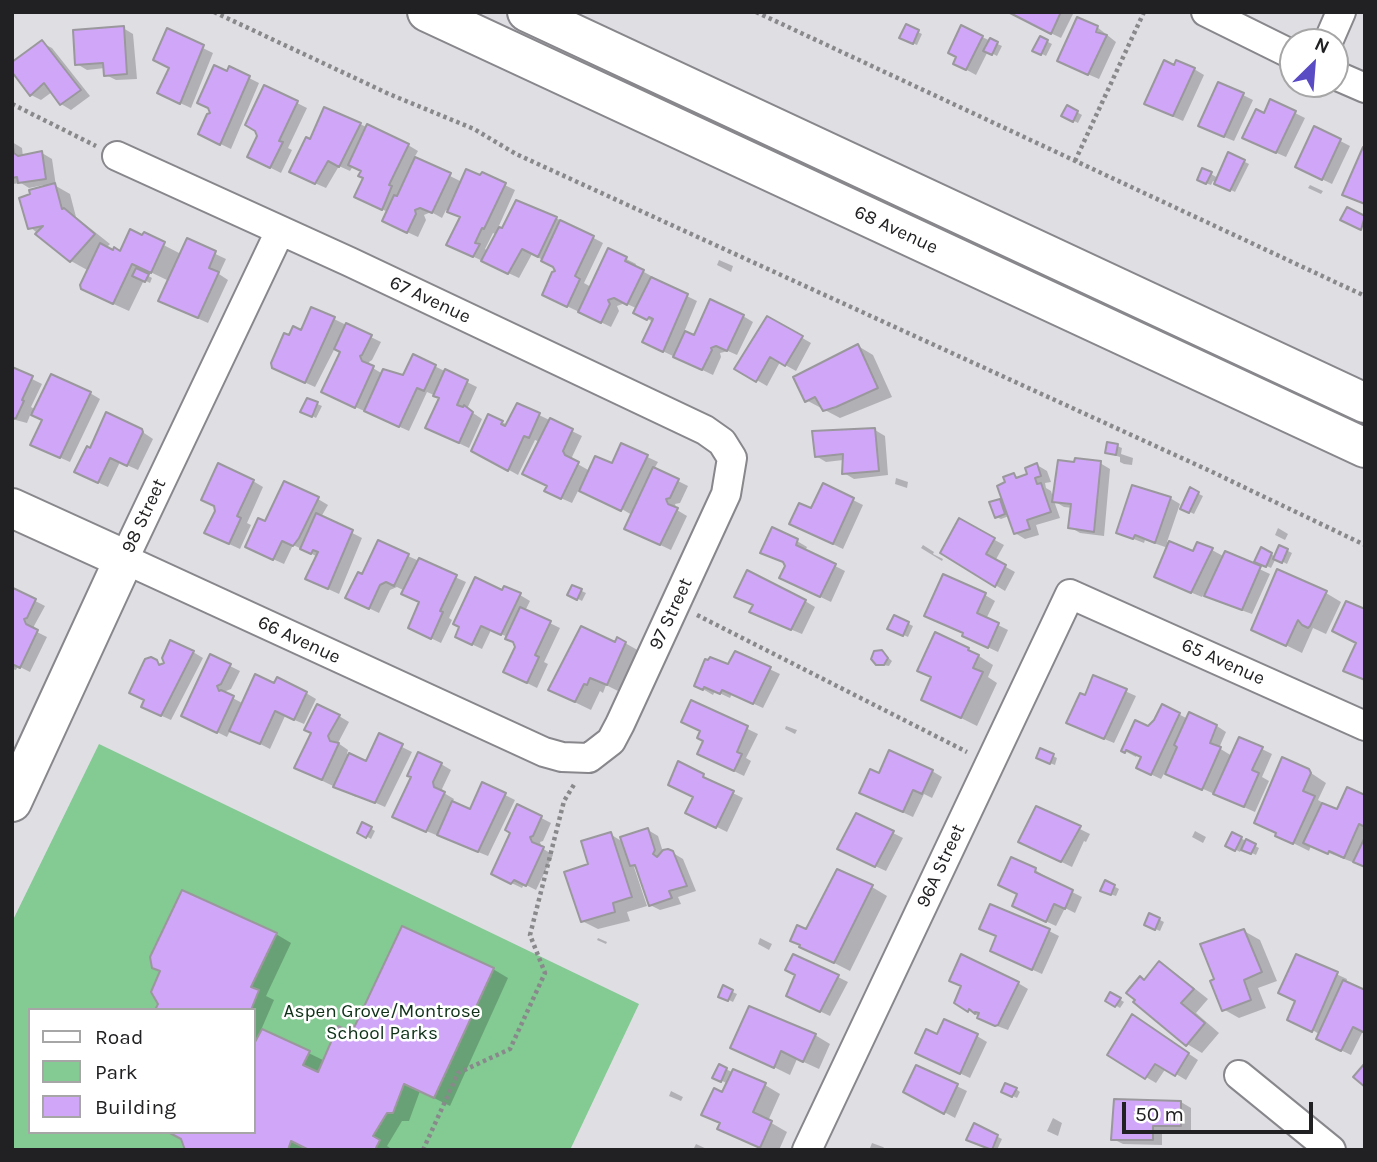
<!DOCTYPE html>
<html>
<head>
<meta charset="utf-8">
<style>
	body { margin:0 }
	#map { position:relative; width:1377px; height:1162px; overflow:hidden; background:#dedee3; font-family:Karla,sans-serif }
	canvas { display:block }
	.frame { position:absolute; inset:0; border:14px solid #212123; pointer-events:none }
	.legend { position:absolute; left:28px; top:1008px; width:228px; height:126px; box-sizing:border-box; background:#fff; border:2px solid #a6a6a7; margin:0; padding:9px 12px; list-style:none; font-size:21px; color:#212123 }
	.legend li { display:flex; align-items:center; gap:14px; height:35px }
	.legend b { width:35px; border:2px solid #a6a6a7 }
	.north { position:absolute; left:1279px; top:28px; width:70px; height:70px; box-sizing:border-box; background:#fff; border:2px solid #a6a6a7; border-radius:50%; rotate:25deg; font-size:19px; font-weight:700; line-height:28px; text-align:center; color:#212123 }
	.north::after { content:''; display:block; margin:auto; width:24px; height:32px; background:#594bc3; clip-path:polygon(50% 0,100% 100%,50% 72%,0 100%) }
	.scale { position:absolute; left:1122px; top:1102px; width:191px; height:32px; box-sizing:border-box; border:4px solid #212123; border-top:0; padding-left:9px; font-size:21px; line-height:24px; white-space:nowrap; color:#212123; -webkit-text-stroke:5px #fff; paint-order:stroke }
</style>
</head>
<body>
<div id="map">
<canvas width="1377" height="1162"></canvas>
<div class="frame"></div>
<ul class="legend">
<li><b style="height:9px;background:#fff"></b>Road</li>
<li><b style="height:19px;background:#83ca93"></b>Park</li>
<li><b style="height:19px;background:#cfa6f8"></b>Building</li>
</ul>
<div class="north">N</div>
<div class="scale">50 m</div>
</div>
<script>
const ctx = document.querySelector('canvas').getContext('2d');
ctx.lineJoin = 'round';
function fill(path, color) { ctx.fillStyle = color; ctx.fill(path, 'evenodd'); }
function trace(path, color, width, dash) { ctx.strokeStyle = color; ctx.lineWidth = width; ctx.lineCap = dash ? 'butt' : 'round'; ctx.setLineDash(dash || []); ctx.stroke(path); }
function label(font, color, halo, rows, align = 'center') {
  ctx.font = font + ' Karla,sans-serif'; ctx.lineWidth = 5; ctx.setLineDash([]); ctx.textBaseline = 'middle'; ctx.strokeStyle = halo; ctx.fillStyle = color; for (const [text, x, y, turn = 0] of rows) {
    ctx.save(); ctx.translate(x, y); ctx.rotate((+turn || 0) * Math.PI / 180); ctx.textAlign = isNaN(turn) ? turn : align; if (halo) ctx.strokeText(text, 0, 0); ctx.fillText(text, 0, 0); ctx.restore();
  }
}
const green = new Path2D(`
	M99,744L639,1004L570,1150H12V922ZM30,1010H254V1132H30Z`);
const shadow = new Path2D(`
	M1074,12L1061,38L1009,13L1010,12Z
	M907,27L922,34L917,45L906,40Z
	M1097,27L1116,42L1099,79L1069,66Z
	M123,28L133,34L137,79L116,80L106,75L105,68L87,70L77,64Z
	M168,31L213,53L191,108L169,98L171,68Z
	M982,37L1002,46L997,56L988,51L976,75L965,69Z
	M1040,38L1052,44L1046,56L1035,50Z
	M42,43L52,48L90,96L71,110L61,104L52,92L41,100L31,95Z
	M1175,67L1194,69L1204,75L1183,121L1156,109Z
	M228,73L249,78L259,83L231,149L210,139L212,114Z
	M1243,95L1253,100L1234,141L1210,131Z
	M297,103L307,108L288,148L292,150L281,173L259,162V136Z
	M1068,107L1082,115L1078,123L1063,115Z
	M325,109L408,145L418,151L414,158L462,182L481,178L482,174L515,190L498,228L503,230L556,218L603,243L584,283L591,287L609,250L636,264L635,267L653,277L652,279L697,301L684,332L695,337L743,316L753,322L737,355L728,351L720,353L721,357L713,375L654,347L653,322L646,318L638,309L625,303L617,306L619,311L611,327L554,300L557,272L555,267L532,254L519,278L459,250L461,218L446,210L442,218L431,212L424,215L426,220L418,237L394,226L388,212L366,202L363,171L353,166L350,171L339,166L326,188L301,177L311,141ZM493,233L497,235L488,251L485,249Z
	M1295,113L1305,118L1286,157L1254,143L1265,115Z
	M1315,128L1350,146L1332,184L1307,172Z
	M12,142L22,148L23,157L42,153L52,159L56,186L70,194L76,217L110,244L106,248L121,253L144,235L181,254L188,241L226,259L219,274L228,280L208,323L170,306L169,281L142,268L140,271L152,278L150,283L144,280L129,311L98,297L89,271L71,261L30,227L45,188L44,185L29,188L21,183L12,184Z
	M1229,154L1249,164L1235,192L1213,181L1211,185L1203,182L1211,174L1218,178Z
	M1310,185L1323,191L1321,194L1308,188Z
	M719,260L733,266L731,272L717,265Z
	M768,318L811,343L796,371L780,362L767,386L736,368Z
	M334,319L381,342L372,360L369,362L371,367L383,374L404,377L414,356L477,387L467,409L482,419L469,448L437,433L441,398L427,392L409,431L333,397L342,352L335,348L315,387L284,373L289,337Z
	M858,346L873,355L892,397L840,418L806,400Z
	M12,369L42,384L31,407L36,410L90,393L100,399L70,462L43,450L44,420L31,413L27,423L12,419Z
	M308,400L322,406L316,418L303,411Z
	M539,415L582,436L572,457L574,462L590,471L613,465L622,445L658,462L654,469L688,486L680,503L675,504L677,510L687,516L671,550L637,534L632,515L615,505L579,489L572,503L556,496L549,486L540,442L535,440L518,475L473,450L489,416L508,425Z
	M875,430L885,436L888,475L854,479L844,473L843,460L826,462L816,456Z
	M141,431L153,439L138,470L120,462L108,487L86,477L90,450Z
	M1117,446L1122,448L1121,454L1133,458L1132,465L1124,464L1120,462V457L1107,453Z
	M1100,463L1110,469L1104,536L1080,533L1070,527L1073,508L1064,507L1054,501L1060,518L1036,525L1039,535L1025,539L1015,533L1009,516L1001,519L996,517L1000,501L1005,504L1007,483L1014,475L1020,478L1029,475L1037,465L1047,471L1051,482L1045,483L1046,488L1051,491L1054,501Z
	M896,478L908,482L907,488L895,484Z
	M253,481L263,487L247,523L251,525L240,549L216,538Z
	M823,485L863,505L843,549L801,529Z
	M1191,490L1203,496L1194,514L1182,508Z
	M1170,498L1180,504L1167,542L1194,554L1212,550L1223,556L1225,553L1270,574L1252,614L1216,601L1204,594L1202,597L1166,582L1168,548L1145,540L1144,543L1118,533Z
	M318,499L328,505L321,517L362,538L339,594L317,584L318,557L304,550L293,545L284,564L257,552L265,523Z
	M960,521L1004,545L995,561L1015,572L1005,591L943,553Z
	M1278,528L1288,534L1285,540L1275,535Z
	M797,541L807,547L805,551L845,571L831,602L781,578Z
	M923,545L934,552L933,554L943,559L942,561L921,548Z
	M1280,547L1292,553L1287,564L1276,558L1271,568L1256,561L1261,549L1276,557Z
	M408,556L466,582L449,618L452,620L441,643L420,633L421,603L405,591L397,587L390,590L379,613L358,603L363,576Z
	M573,587L586,593L582,601L569,594Z
	M14,590L45,606L34,626L35,631L47,637L30,672L18,666L16,670L12,669Z
	M502,592L520,595L530,601L525,611L560,628L544,662L548,664L537,688L515,677L517,648L515,642L508,637L491,630L482,649L467,642Z
	M1326,593L1341,602L1326,634L1313,628L1302,653L1253,629Z
	M985,595L995,601L986,619L1008,630L998,652L964,636Z
	M805,601L815,607L802,634L761,617Z
	M895,617L913,626L908,637L889,628Z
	M625,643L641,652L622,693L606,685L603,693L600,691L591,710L566,698L616,644Z
	M968,649L993,665L988,677L997,683L977,726L923,699Z
	M193,652L203,658L171,720L153,712L145,700L151,659L163,665Z
	M882,652L892,661L889,666L877,664Z
	M735,653L780,674L763,708L732,694L730,698L715,691L713,695L696,685L729,667Z
	M230,666L240,671L231,689L226,691L227,695L244,704L275,685L306,693L316,699L304,724L285,716L270,749L231,729L227,737L191,719Z
	M1094,677L1136,696L1114,743L1078,728L1085,697Z
	M692,702L758,734L746,758L751,761L744,776L709,759Z
	M1163,706L1188,719L1217,726L1226,732L1219,748L1232,756L1262,749L1272,754L1262,777L1269,781L1255,812L1165,772L1161,779L1148,773L1143,758L1137,755L1136,757L1123,750L1156,721Z
	M339,716L349,722L338,743L348,750L347,754L367,763L380,736L412,752L385,807L358,795L356,797L306,773Z
	M786,726L797,730L795,734L785,729Z
	M1053,756L1057,758L1055,765L1042,760Z
	M441,764L451,770L442,789L444,793L454,799L452,803L471,811L483,784L515,800L488,856L404,822Z
	M932,771L942,777L932,798L924,794L913,817L871,798L880,775Z
	M1308,771L1326,783L1318,800L1338,811L1365,796V867L1311,846L1309,851L1277,835Z
	M703,776L713,781L712,783L743,798L727,832L687,812Z
	M518,806L551,823L543,841L540,842L542,848L553,855L536,890L524,884L522,888L503,879Z
	M1037,808L1090,834L1086,842L1084,841L1072,867L1030,847Z
	M363,824L375,831L371,839L359,832Z
	M648,830L658,836L663,852L668,850L683,859L696,891L678,897L681,904L660,910L650,905L639,869L634,867L647,906L627,912L630,921L598,929L582,921L590,866L610,834L623,842Z
	M1195,831L1206,837L1203,843L1192,837Z
	M893,833L903,838L886,871L849,854Z
	M1233,834L1259,848L1256,855L1242,848L1240,852L1227,845Z
	M1035,870L1045,876L1044,878L1082,897L1075,913L1065,908L1056,926L1024,911Z
	M1106,882L1119,889L1116,896L1107,893Z
	M872,887L887,896L850,971L801,946L807,931Z
	M1150,915L1164,922L1160,931L1151,927Z
	M1049,931L1059,936L1042,974L1002,956Z
	M1244,931L1260,940L1277,981L1258,988L1266,1008L1239,1018L1223,1009Z
	M276,934L291,943L266,996L274,1000L261,1030L325,1061L353,1034L493,969L508,978L450,1106L420,1091L409,1121H402L387,1146L393,1150H187L254,1132V1010H157Z
	M598,938L607,942L606,944L597,940Z
	M760,938L772,944L769,950L758,944Z
	M1297,956L1347,979L1346,983L1363,1031L1351,1055L1328,1044L1319,1034L1306,1026L1297,1001Z
	M1159,963L1174,972L1208,999L1196,1013L1219,1033L1202,1053L1187,1044L1145,981Z
	M838,977L848,982L830,1016L798,1001Z
	M1018,983L1028,989L1008,1030L989,1023L956,1002Z
	M724,988L737,994L733,1002L725,998Z
	M1111,994L1124,1002L1120,1008L1107,1000Z
	M1142,1022L1198,1060L1186,1080L1166,1068L1156,1083L1109,1055Z
	M815,1035L830,1044L819,1069L797,1059L790,1075L733,1047Z
	M938,1036H977L987,1042L970,1078L927,1058Z
	M720,1067L765,1085L780,1094L768,1121L787,1132L779,1150H763L735,1137L719,1128L721,1124L704,1114L723,1094L728,1084L715,1077Z
	M917,1067L967,1091L955,1118L906,1091Z
	M1016,1089L1020,1092L1017,1098L1003,1091Z
	M671,1091L683,1097L681,1101L669,1096Z
	M1181,1102L1191,1108V1131H1162V1145L1123,1144L1113,1139Z
	M1053,1118L1062,1123L1058,1136L1047,1131Z
	M974,1125L1002,1139L997,1150H990L968,1139Z
	M872,1143L883,1147L887,1150H872L870,1148Z
	M696,1144L709,1150H693Z`);
const building = new Path2D(`
	M1008,12H1061L1051,34Z
	M1077,17L1098,26L1096,32L1107,35L1088,75L1057,61Z
	M906,24L919,30L913,44L899,38Z
	M961,25L983,36L966,70L953,64L956,57L948,53Z
	M124,26L127,74L104,76L103,63L75,65L73,30Z
	M167,28L204,45L180,104L157,93L169,68L153,60Z
	M1040,36L1048,40L1041,55L1032,51Z
	M990,38L998,42L992,55L983,51Z
	M42,40L81,90L60,105L44,83L30,96L12,72V62Z
	M1164,60L1174,65L1176,60L1195,68L1173,116L1144,104Z
	M214,65L227,71L229,66L250,76L220,145L198,134L207,114L210,113L208,108L197,103Z
	M1218,82L1244,93L1224,137L1198,126Z
	M264,85L298,101L279,141L283,142L270,168L247,157L257,136L255,131L245,125Z
	M1270,99L1296,111L1276,153L1242,138L1256,109L1264,113Z
	M1067,105L1078,111L1073,122L1061,116Z
	M324,107L361,123L339,167L328,161L315,184L289,172L306,137L310,139Z
	M367,124L409,144L389,185L392,186L382,210L354,197L363,178L358,176L361,171L348,165Z
	M1314,126L1341,139L1322,180L1295,167Z
	M12,141L14,153L18,156L42,151L46,179L18,183L17,177L12,178Z
	M1363,147L1365,148V204L1342,195Z
	M1228,152L1245,160L1230,191L1214,184Z
	M415,157L451,173L432,213L420,208L415,210L416,214L407,233L382,221L394,195L397,196Z
	M1202,168L1212,172L1206,184L1197,180Z
	M466,169L480,175L482,172L506,183L484,229L482,228L475,243L480,244L473,257L446,245L460,217L447,212Z
	M55,183L62,209L64,208L95,234L70,262L35,234L43,226L28,229L19,198L30,194L29,190Z
	M516,200L557,217L538,257L522,249L508,274L481,261L499,227L502,228Z
	M1347,207L1365,216L1361,230L1340,220Z
	M560,220L594,236L575,276L580,279L567,307L542,295L552,272L555,271L553,267L541,261Z
	M130,229L142,235L144,232L165,242L151,273L132,264L113,304L81,289L80,285L100,243L113,250L114,247L120,251Z
	M187,238L216,251L209,268L219,272L198,318L158,301Z
	M608,248L627,257L625,261L644,270L627,305L614,298L608,300L610,304L601,323L578,312Z
	M136,268L149,274L145,282L132,276Z
	M651,277L688,294L663,352L642,342L653,319L649,317L647,320L633,313Z
	M710,299L744,315L727,351L716,346L711,348L712,350L702,370L673,357L685,331L694,335Z
	M311,307L335,317L305,383L272,368L271,363L284,333L289,335L293,326L301,330Z
	M767,316L803,336L785,366L770,357L756,382L734,369Z
	M346,323L372,335L362,355L360,356L362,361L374,366L355,408L321,392L340,352L334,349Z
	M858,344L878,388L836,407L823,411L815,397L805,402L793,377Z
	M413,354L436,365L424,391L417,388L399,427L364,411L383,369L403,375Z
	M12,367L33,376L22,400L24,401L16,418L13,419Z
	M445,369L468,380L457,405L463,407L464,405L473,412L459,443L425,428L439,398L433,396Z
	M51,374L91,392L60,458L30,445L42,420L31,415Z
	M307,398L318,402L312,417L300,412Z
	M517,403L540,413L529,438L524,436L508,471L471,451L488,414L503,421L501,424L505,426Z
	M106,412L142,429L143,432L127,466L110,458L98,483L74,472L87,446L90,448Z
	M550,418L573,429L563,451L565,455L579,462L561,499L544,491L547,486L522,474Z
	M875,428L879,471L842,474L843,454L815,457L812,431Z
	M1107,442L1118,444L1116,455L1105,453Z
	M621,443L648,455L621,511L579,491L595,456L612,463Z
	M1075,458L1101,461L1094,532L1068,528L1071,504L1052,502L1058,460L1074,462Z
	M218,463L254,480L237,516L241,518L229,544L204,533L215,511L214,506L201,500Z
	M1037,463L1041,476L1035,478L1037,484L1041,483L1051,512L1027,520L1030,529L1014,534L997,486L1005,482L1003,477L1014,473L1016,478L1027,474L1025,468Z
	M653,467L679,479L670,498L666,499L668,504L678,508L660,545L624,529Z
	M284,481L319,497L299,538L293,546L282,541L273,560L245,547L258,518L265,521Z
	M823,483L854,498L833,544L789,524L799,503L811,508Z
	M1132,485L1171,497L1155,543L1135,535L1133,539L1116,533Z
	M1190,487L1199,492L1189,513L1180,509Z
	M1000,499L1005,514L995,518L989,502Z
	M316,513L353,530L328,589L305,579L318,552L313,550L311,554L300,549Z
	M959,518L995,538L986,554L1006,565L995,587L940,553Z
	M772,527L798,539L796,545L836,564L820,597L779,578L785,566L783,562L760,553Z
	M378,540L409,554L394,586L386,582L380,585L369,609L345,598L358,572L362,574Z
	M1169,541L1193,551L1197,542L1213,548L1191,593L1154,577Z
	M1279,545L1288,549L1282,563L1273,559Z
	M1261,547L1272,553L1266,567L1254,562Z
	M1225,551L1261,566L1242,610L1204,596Z
	M419,558L457,575L440,611L443,612L431,639L408,628L419,602L401,594Z
	M1277,569L1327,591L1310,626L1308,628L1302,625L1298,620L1286,646L1251,630Z
	M747,570L806,600L791,630L749,612L753,605L734,597Z
	M943,574L986,593L977,613L999,623L988,648L962,636L963,633L924,616Z
	M475,577L502,590L504,586L521,593L501,635L481,626L472,645L455,637L459,627L453,624Z
	M572,585L582,589L577,600L567,595Z
	M13,588L36,599L27,618L24,619L26,624L38,630L20,668L12,664Z
	M1346,601L1365,609V680L1343,671L1356,643L1332,631Z
	M520,607L551,621L535,655L539,657L527,683L503,672L515,647L513,642L505,639Z
	M894,615L909,622L903,636L887,629Z
	M581,626L615,642L617,637L626,642L607,685L590,678L587,685L584,684L575,702L548,690Z
	M935,632L969,648L968,650L979,655L973,668L983,672L961,718L921,700L931,677L917,671Z
	M170,640L194,651L161,716L141,707L144,700L129,693L145,659L151,657L157,660L159,665L164,663L162,658Z
	M882,650L888,658L884,665H876L871,659L874,651Z
	M735,651L771,667L753,704L722,690L720,694L704,687L703,690L694,686L705,659L708,660L710,657L728,664Z
	M210,654L231,664L221,684L217,686L219,691L221,690L234,696L217,733L181,716Z
	M255,674L274,683L277,677L307,692L294,720L275,711L260,744L229,731Z
	M1093,675L1127,689L1104,739L1066,723L1080,693L1085,695Z
	M691,700L748,726L737,752L742,754L734,771L697,754L703,741L697,738L700,731L681,722Z
	M317,704L340,715L328,736L330,741L339,743L322,780L294,768L311,733L304,730Z
	M1162,704L1180,713L1151,775L1136,768L1141,757L1126,750L1125,753L1121,751L1135,720L1148,726L1154,720Z
	M1189,712L1217,725L1210,743L1221,747L1202,790L1165,774L1177,747L1174,745Z
	M379,733L403,744L375,803L333,787L349,753L366,761Z
	M1239,737L1263,747L1252,770L1259,773L1244,807L1213,794Z
	M1040,748L1054,754L1050,764L1036,758Z
	M889,750L933,770L922,794L913,790L903,812L859,793L870,769L879,773Z
	M418,752L442,763L433,782L434,787L445,792L426,832L392,817L411,777L407,776Z
	M1282,757L1309,769L1311,773L1303,791L1315,796L1293,844L1275,836L1276,833L1254,823Z
	M678,761L704,774L703,777L734,791L716,828L685,813L693,797L668,785Z
	M482,782L506,793L478,852L437,835L452,801L470,809Z
	M1347,787L1365,795V827L1359,824L1344,858L1329,851L1328,854L1303,843L1322,803L1337,809Z
	M517,804L542,816L533,836L530,837L532,842L544,847L526,886L514,880L511,884L491,874L510,833L505,830Z
	M1036,806L1081,826L1061,862L1018,842Z
	M856,813L894,831L875,867L837,849Z
	M362,822L372,827L366,838L357,833Z
	M648,828L655,850L653,854L657,857L663,850L668,849L673,851L687,886L669,891L672,898L649,906L635,865L630,866L620,837Z
	M611,832L632,897L613,903L615,912L581,922L564,872L588,864L581,841Z
	M1232,832L1242,837L1235,851L1225,846Z
	M1365,837V867L1353,862Z
	M1246,839L1256,844L1251,854L1241,850Z
	M1011,857L1036,868L1035,872L1073,890L1065,909L1054,904L1046,922L1012,906L1017,894L998,885Z
	M837,869L873,885L834,963L799,947L800,945L790,941L797,925L806,929Z
	M1105,880L1115,885L1111,895L1100,891Z
	M182,890L277,933L251,987L259,990L251,1010H155L158,1004L151,992L160,971L152,968L150,957Z
	M990,904L1050,929L1032,970L990,951L996,936L979,929Z
	M1149,913L1160,918L1155,930L1144,925Z
	M402,926L494,968L434,1098L404,1084L393,1113H387L373,1136L380,1140L375,1150H309L291,1141L288,1150H185L181,1139L168,1132H254V1041L255,1042L262,1029L310,1051L303,1065L318,1072L338,1026L352,1032Z
	M1244,929L1262,972L1244,980L1251,1000L1222,1011L1210,981L1214,979L1200,944Z
	M793,954L839,975L820,1012L786,996L795,975L785,970Z
	M961,954L1019,982L998,1025L995,1026L977,1018L979,1013L975,1012V1014L969,1009L968,1012L954,1003L961,986L949,981Z
	M1296,954L1338,972L1312,1032L1287,1020L1295,1001L1278,993Z
	M1159,961L1194,989L1181,1003L1205,1023L1186,1046L1133,1002L1135,1000L1126,993L1140,976L1144,980Z
	M1343,980L1365,990V1033L1353,1027L1341,1051L1316,1039Z
	M723,985L733,990L728,1001L718,997Z
	M1110,992L1121,998L1115,1007L1105,1001Z
	M749,1006L816,1034L803,1062L781,1051L774,1068L730,1048Z
	M1132,1014L1189,1053L1175,1076L1155,1064L1145,1079L1107,1055Z
	M944,1019L978,1034L960,1074L915,1053L926,1029L937,1034Z
	M1365,1063V1087L1353,1077Z
	M719,1064L727,1068L721,1082L712,1078Z
	M916,1065L958,1084L944,1114L903,1092Z
	M733,1069L766,1083L753,1112L772,1121L760,1148L717,1129L720,1123L701,1115L714,1088L722,1092Z
	M1005,1083L1017,1088L1012,1097L1001,1092Z
	M1114,1099L1181,1101V1126H1153V1140H1111Z
	M974,1123L998,1135L992,1150L966,1140Z`);
const path = new Path2D(`
	M214,12L389,94L474,129L516,154L1208,470L1365,545
	M756,12L1365,296
	M12,104L96,146
	M1075,161L1144,12
	M697,615L967,752
	M423,1150L458,1073L510,1049L545,973L530,935L564,801L575,783`);
const street = new Path2D(`
	M1206,12L1293,55
	M1328,42L1341,12
	M1335,75L1365,88
	M117,156L350,262L705,430L722,442L732,458L726,494L620,724L611,741L589,758L562,757L544,752L124,559L280,231
	M1239,1075L1331,1150
	M807,1150L1070,594L1365,726`);
const secondary = new Path2D(`
	M427,12L1365,448
	M527,12L1365,403
	M12,508L124,559L12,802`);
const streetNames = [
	["68 Avenue",896,230,25],
	["67 Avenue",430,300,25],
	["98 Street",144,516,-65],
	["97 Street",671,614,-65],
	["66 Avenue",299,640,25],
	["65 Avenue",1223,662,24],
	["96A Street",941,866,-65]
];
const parkNames = [
	["Aspen Grove/Montrose",382,1012],
	["School Parks",382,1034]
];
fill(green, '#83ca93');
fill(shadow, '#0003');
fill(building, '#cfa6f8');
trace(building, '#9a989c', 2);
trace(street, '#87878c', 32);
trace(secondary, '#87878c', 42);
trace(path, '#89898c', 4.5, [3.5, 3.5]);
trace(street, '#fff', 28);
trace(secondary, '#fff', 38);
label('19px', '#212123', '#fff', streetNames);
label('19px', '#0e3118', '#fff', parkNames);
</script>
</body>
</html>
